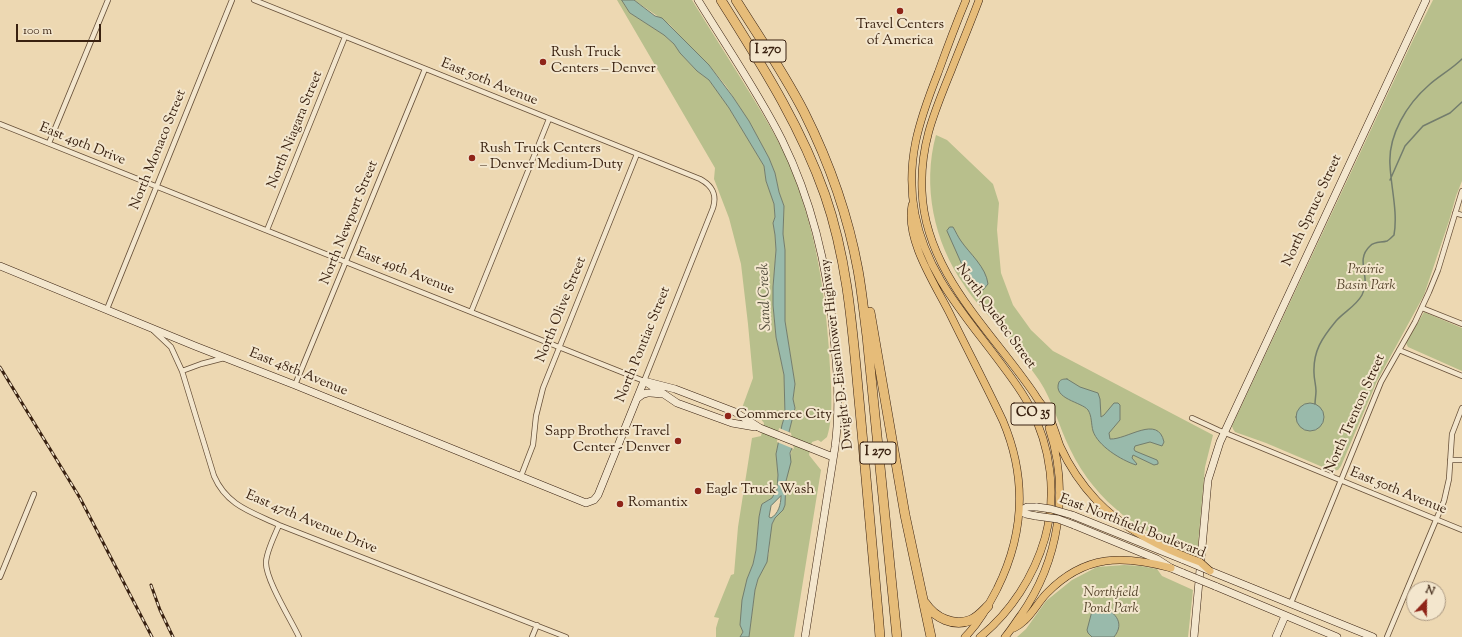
<!DOCTYPE html>
<html>
<head>
<meta charset="utf-8">
<style>
	body { margin:0 }
	#map { position:relative; width:1462px; height:637px; overflow:hidden; background:#edd8b2; font-family:"Sorts Mill Goudy",serif }
	canvas { display:block }
	.north { position:absolute; left:1406px; top:581px; width:40px; height:40px; box-sizing:border-box; background:#f3e6cd; border:1px solid #a99781; border-radius:50%; rotate:22deg; font-size:11px; font-weight:700; line-height:16px; text-align:center; color:#392110 }
	.north::after { content:''; display:block; margin:auto; width:14px; height:18px; background:#8f2418; clip-path:polygon(50% 0,100% 100%,50% 72%,0 100%) }
	.scale { position:absolute; left:16px; top:24px; width:85px; height:18px; box-sizing:border-box; border:2px solid #392110; border-top:0; padding-left:5px; font-size:12px; line-height:14px; white-space:nowrap; color:#392110; -webkit-text-stroke:3px #f3e6cd; paint-order:stroke }
</style>
</head>
<body>
<div id="map">
<canvas width="1462" height="637"></canvas>
<div class="north">N</div>
<div class="scale">100 m</div>
</div>
<script>
const ctx = document.querySelector('canvas').getContext('2d');
ctx.lineJoin = 'round';
function fill(path, color) { ctx.fillStyle = color; ctx.fill(path, 'evenodd'); }
function trace(path, color, width, dash) { ctx.strokeStyle = color; ctx.lineWidth = width; ctx.lineCap = dash ? 'butt' : 'round'; ctx.setLineDash(dash || []); ctx.stroke(path); }
function label(font, color, halo, rows, align = 'center') {
  ctx.font = font + ' "Sorts Mill Goudy",serif'; ctx.lineWidth = 4; ctx.setLineDash([]); ctx.textBaseline = 'middle'; ctx.strokeStyle = halo; ctx.fillStyle = color; for (const [text, x, y, turn = 0] of rows) {
    ctx.save(); ctx.translate(x, y); ctx.rotate((+turn || 0) * Math.PI / 180); ctx.textAlign = isNaN(turn) ? turn : align; if (halo) ctx.strokeText(text, 0, 0); ctx.fillText(text, 0, 0); ctx.restore();
  }
}
const green = new Path2D(`
	M617,0H622L630,13L664,35L674,44L680,53L697,71L709,80L729,108L764,166L766,181L774,204L775,217L773,223L775,235L776,250L773,287V305L776,337L784,375L785,415L776,454L778,475L777,489L772,498L762,504L761,507L759,517L756,550L753,564L747,579L740,625L743,632L740,637H716V628L719,618L714,617L731,575L734,574L738,527L752,438L761,436L764,423L760,418L742,408L753,378L748,324L741,264L729,218L714,179L715,168Z
	M634,0H692C712,33 733,65 753,98C764,116 775,134 784,153C813,217 824,280 829,350C830,375 835,414 827,437L821,442L818,440L812,442L809,455L821,470L794,637H749L755,590L758,579L769,553L770,534L772,524L775,518L785,505L786,481L792,448L789,432L795,408L793,399L795,384L785,321V250L783,234L784,206L779,192L775,173L769,158L749,121L726,86L709,65L701,58L669,24Z
	M1433,0H1462V181L1456,196L1449,221L1424,295L1377,381L1341,466L1338,470L1332,471L1266,443L1235,432L1233,429L1232,426L1413,40Z
	M936,135L947,140L993,184L999,203L997,230L1001,273L1013,305L1031,330L1053,351L1213,435L1205,467L1197,556C1142,533 1097,505 1070,449C1059,427 1053,401 1039,380C1027,363 1014,346 1001,329C988,315 974,301 964,285C934,242 922,186 936,135Z
	M1424,312L1462,328V371L1408,347L1406,343Z
	M1124,565L1141,566L1157,569L1162,576L1193,590L1188,637H1017L1026,629L1046,601L1072,580L1097,567Z`);
const water = new Path2D(`
	M622,0H634L655,16L662,18L709,65L733,97L749,121L769,158L775,173L779,192L784,206L783,234L785,250V321L795,384L793,399L795,408L789,432L792,448L790,453L791,462L786,481L785,505L783,510L775,518L772,524L767,562L758,579L755,590L749,637H740L743,632L740,625L742,600L747,579L753,564L756,550L759,517L761,507L762,504L772,498L777,489L778,475L776,454L782,425L785,415L784,375L776,337L773,305V287L776,250L775,235L773,223L775,217L774,204L766,181L764,166L729,108L709,80L697,71L680,53L674,44L664,35L630,13ZM781,496C781,505 778,514 771,518L769,517L771,506Z
	M950,227H953C956,232 958,237 961,241C970,254 986,267 988,284L983,290L976,288L963,267L947,231Z
	M1067,379L1080,387L1098,393L1100,399L1101,417L1104,415L1114,403H1118L1120,405V420L1109,433L1110,439C1127,440 1158,414 1164,442L1162,446L1150,442L1135,446L1134,449L1135,451L1157,460L1158,462V464L1154,465L1133,455L1132,458L1137,464L1136,465C1121,460 1098,446 1093,431C1091,424 1092,416 1088,410C1082,402 1052,399 1059,382C1061,379 1064,379 1067,379Z
	M1296 417a14 14 0 1 1 28 0a14 14 0 1 1-28 0Z
	M1099,605C1114,611 1126,622 1114,637H1092L1088,633L1087,630L1092,611L1096,606Z`);
const pier = new Path2D(`
	M779,428L791,433L794,449L777,442Z`);
const stream = new Path2D(`
	M1390,180L1405,146L1423,126L1450,113L1462,102
	M1315,404C1315,400 1316,395 1316,391C1316,385 1314,379 1314,373C1313,351 1322,338 1336,321C1344,312 1356,306 1362,295C1372,277 1354,261 1370,246C1375,241 1381,243 1387,241C1389,240 1392,237 1394,235C1398,212 1391,188 1390,165C1388,135 1407,104 1429,85C1439,76 1452,69 1462,59`);
const street = new Path2D(`
	M0,124L644,381L713,208C717,195 713,186 700,179L254,0
	M49,143L108,0
	M1455,213L1462,215
	M267,230L345,37
	M1422,308L1462,324
	M107,309L232,0
	M471,312L549,119
	M154,331L171,347L182,371L214,476C227,506 252,512 279,525L566,637
	M1399,350L1462,376
	M182,371L201,364L224,358
	M295,385L425,69
	M1192,418L1218,430L1462,530
	M1450,460H1462
	M521,476L533,445L536,416L543,388L637,154
	M279,525C275,535 266,552 266,563C266,580 291,620 299,637
	M0,577L34,494
	M1291,603L1381,382L1415,322L1429,292L1438,270L1462,191
	M532,637L537,625
	M1387,637L1444,501L1449,479L1452,434L1462,408`);
const secondary = new Path2D(`
	M698,0C726,46 758,92 782,140C813,203 828,269 834,338C838,374 840,410 835,447L805,637
	M0,266L195,346L295,385L586,503L594,500L598,495L644,381
	M644,381L675,389L735,412L760,428L833,457
	M646,382L677,403L732,423L755,427
	M638,398C644,391 653,393 661,394
	M1072,515L1184,560
	M1036,516L1026,514L1020,511L1027,507H1037
	M1074,525L1157,559L1171,568L1183,573
	M1210,571L1373,637
	M1215,586L1337,637
	M1194,637L1208,480L1220,442L1426,0
	M1276,637L1285,616`);
const primary = new Path2D(`
	M966,0C956,24 947,48 938,73C919,121 905,162 915,214C927,277 968,318 1005,369C1014,381 1023,393 1030,407C1051,447 1057,494 1045,538C1034,576 1011,612 980,637
	M979,0C970,24 960,48 951,71C934,113 920,145 922,191C925,273 992,331 1035,395C1039,402 1045,408 1048,414C1053,424 1056,435 1060,446C1069,466 1082,485 1097,501C1122,527 1152,543 1184,556
	M912,205C905,240 935,284 950,314C967,349 986,385 1003,421C1027,478 1025,533 997,589C988,606 979,623 965,637
	M1014,628C1018,626 1021,624 1024,621C1033,613 1039,601 1047,593C1085,554 1123,555 1171,568
	M1005,637C1011,630 1015,623 1021,615C1059,561 1070,491 1049,428`);
const highway = new Path2D(`
	M721,0C761,64 800,124 825,195C849,264 853,338 860,410C867,485 874,561 880,637
	M736,0C759,37 784,73 804,112C829,162 848,215 858,270C862,292 864,314 867,336L897,637
	M870,312L905,515L931,637
	M925,603C935,618 954,627 971,620C978,617 983,611 988,606`);
const rail = new Path2D(`
	M0,367L80,498L152,637
	M151,585L160,610L173,637`);
const secondaryBridge = new Path2D(`
	M1037,507L1051,509L1072,515
	M1036,516L1058,519L1074,525
	M1184,560L1208,570
	M1183,573L1215,586`);
const primaryBridge = new Path2D(`
	M1184,556L1200,562L1210,571`);
const markers = [
	[900,11,4,"#8f2418"],
	[543,62,4,"#8f2418"],
	[472,158,4,"#8f2418"],
	[728,416,4,"#8f2418"],
	[678,441,4,"#8f2418"],
	[698,491,4,"#8f2418"],
	[620,504,4,"#8f2418"]
];
const shields = [
	[768,51,36],
	[1033,414,44],
	[878,453,36]
];
const shieldNames = [
	["I 270",768,51],
	["CO 35",1033,414],
	["I 270",878,453]
];
const poiNames = [
	["Travel Centers",900,26,"center"],
	["of America",900,42,"center"],
	["Rush Truck",551,54],
	["Centers – Denver",551,70],
	["Rush Truck Centers",480,150],
	["– Denver Medium-Duty",480,166],
	["Commerce City",736,416],
	["Sapp Brothers Travel",670,433,"right"],
	["Center - Denver",670,449,"right"],
	["Eagle Truck Wash",706,491],
	["Romantix",628,504]
];
const streetNames = [
	["East 50th Avenue",489,83,22],
	["North Niagara Street",296,130,-68],
	["East 49th Drive",82,145,22],
	["North Monaco Street",159,150,-68],
	["North Spruce Street",1313,211,-65],
	["North Newport Street",350,223,-68],
	["East 49th Avenue",405,272,22],
	["North Olive Street",562,310,-68],
	["North Quebec Street",995,317,54],
	["North Pontiac Street",644,345,-68],
	["Dwight D. Eisenhower Highway",838,354,-97],
	["East 48th Avenue",298,373,22],
	["North Trenton Street",1356,414,-66],
	["East 50th Avenue",1398,492,22],
	["East 47th Avenue Drive",311,523,23],
	["East Northfield Boulevard",1132,527,21]
];
const parkNames = [
	["Prairie",1366,271],
	["Basin Park",1366,287],
	["Northfield",1111,594],
	["Pond Park",1111,610]
];
const waterNames = [
	["Sand Creek",766,297,-92]
];
fill(green, '#b8bf8c');
fill(water, '#99baab');
trace(water, '#737d6d', 1);
fill(pier, '#edd8b2');
trace(stream, '#737d6d', 1.5);
trace(street, '#664f38', 6);
trace(secondary, '#392110', 8);
trace(primary, '#392110', 8);
trace(highway, '#392110', 10);
trace(street, '#f3e6cd', 4.5);
trace(secondary, '#f3e6cd', 7);
trace(primary, '#e6bc79', 7);
trace(highway, '#e6bc79', 9);
trace(rail, '#392110', 3);
trace(rail, '#f3e6cd', 1.5, [4.5]);
trace(secondaryBridge, '#392110', 8, []);
trace(primaryBridge, '#392110', 8, []);
trace(secondaryBridge, '#f3e6cd', 7);
trace(primaryBridge, '#e6bc79', 7);
for (const [x, y, r, color] of markers) { const dot = new Path2D(); dot.arc(x, y, r, 0, 2 * Math.PI); ctx.fillStyle = color; ctx.fill(dot); trace(dot, '#f3e6cd', 1.5); }
for (const [x, y, w] of shields) { const box = new Path2D(); box.roundRect(x - w / 2, y - 11, w, 22, 3); ctx.fillStyle = '#f3e6cd'; ctx.fill(box); trace(box, '#392110', 1); }
label('bold 13px', '#392110', null, shieldNames);
label('14px', '#392110', '#f3e6cd', poiNames, 'left');
label('14px', '#392110', '#f3e6cd', streetNames);
label('italic 14px', '#59482f', '#f3e6cd', parkNames);
label('italic 15px', '#564f3e', '#f3e6cd', waterNames);
</script>
</body>
</html>
